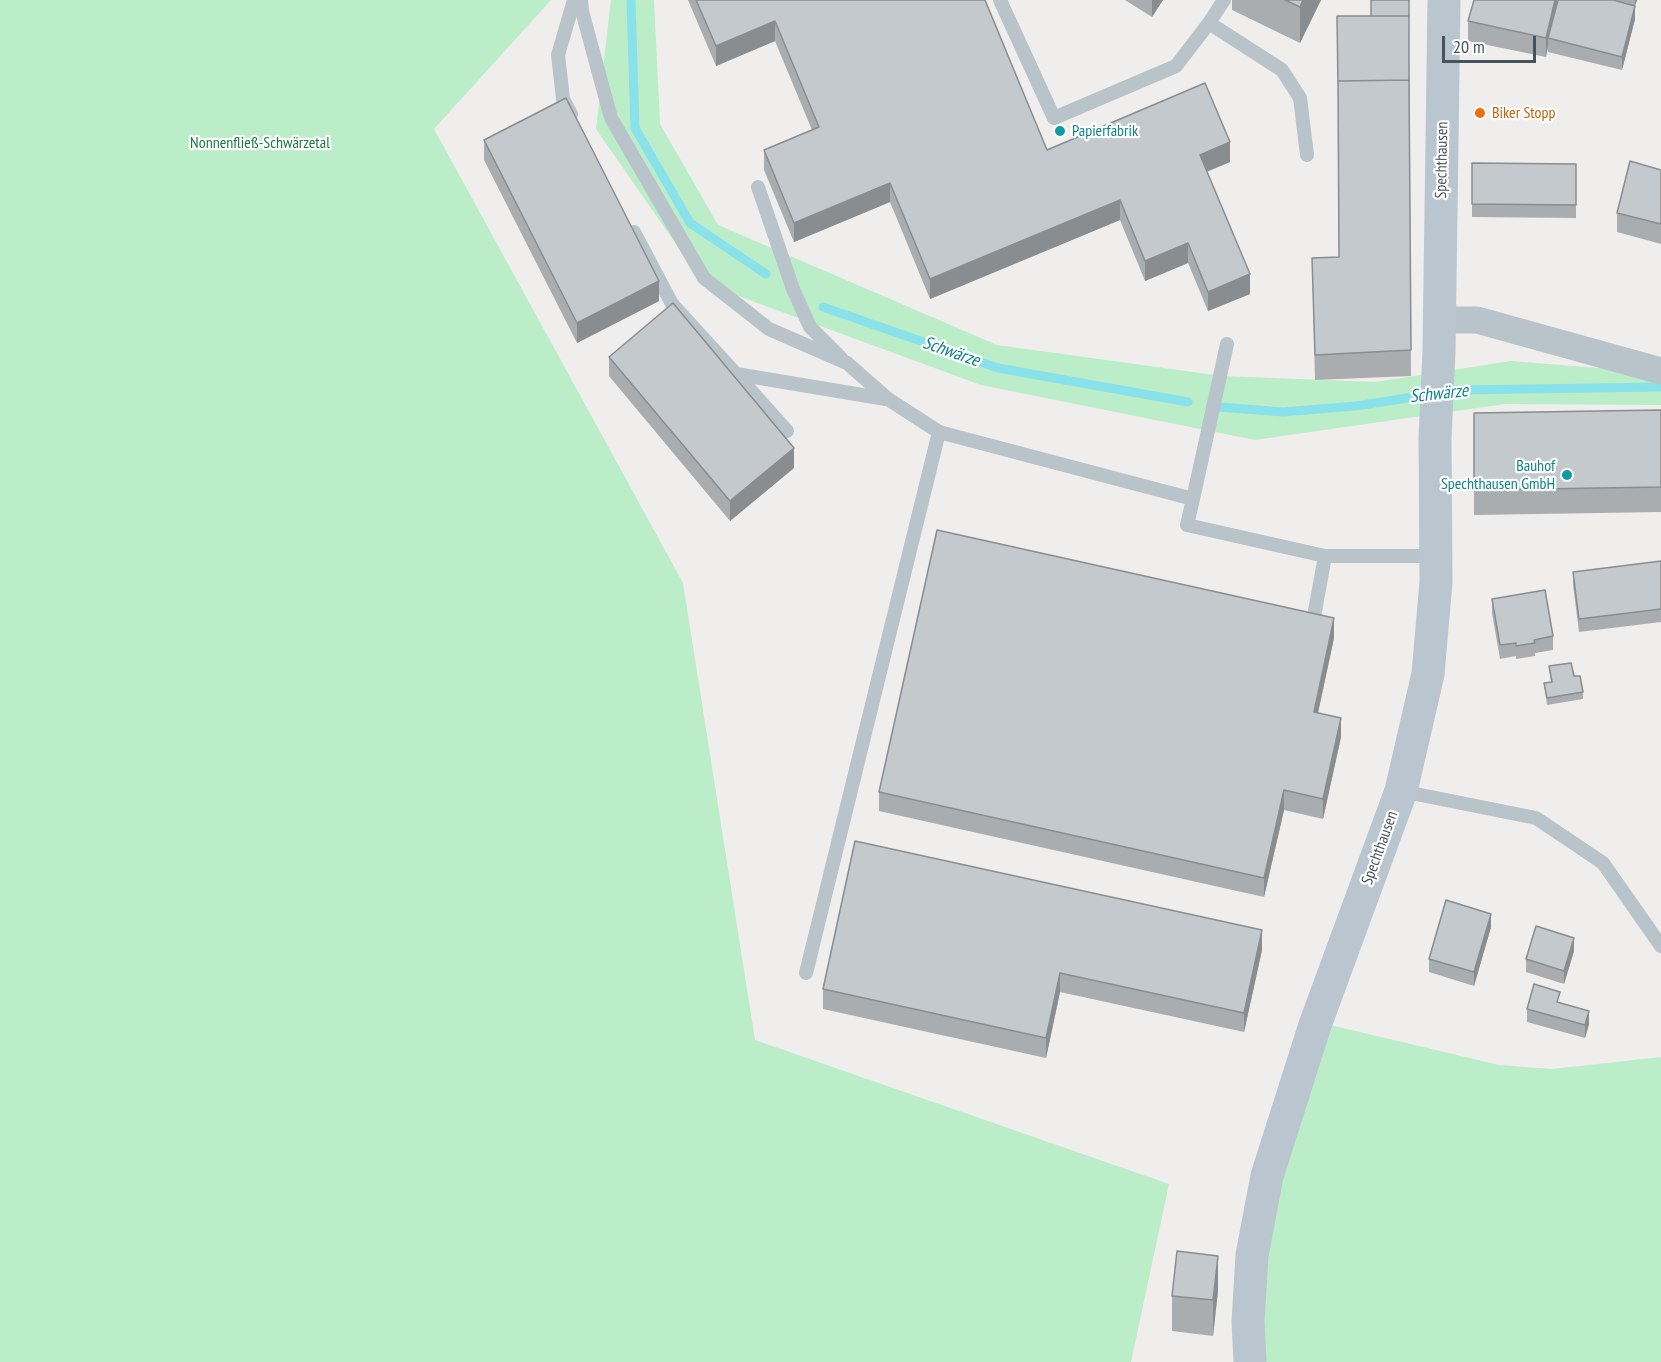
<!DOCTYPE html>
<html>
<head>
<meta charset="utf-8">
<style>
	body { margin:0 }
	#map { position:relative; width:1661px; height:1362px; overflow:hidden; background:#f0eded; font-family:"PT Sans Narrow",sans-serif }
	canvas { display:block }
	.scale { position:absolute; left:1442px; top:36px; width:94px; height:27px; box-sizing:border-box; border:3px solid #46535a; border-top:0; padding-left:8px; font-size:18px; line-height:21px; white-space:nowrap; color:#46535a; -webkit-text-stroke:4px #fff; paint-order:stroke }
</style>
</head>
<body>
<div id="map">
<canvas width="1661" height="1362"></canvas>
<div class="scale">20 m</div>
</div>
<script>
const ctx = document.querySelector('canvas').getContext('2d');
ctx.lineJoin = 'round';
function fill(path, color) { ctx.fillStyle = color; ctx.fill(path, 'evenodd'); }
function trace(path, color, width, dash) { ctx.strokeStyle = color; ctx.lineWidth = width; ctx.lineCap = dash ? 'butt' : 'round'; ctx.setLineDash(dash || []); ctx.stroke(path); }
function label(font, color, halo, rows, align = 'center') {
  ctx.font = font + ' "PT Sans Narrow",sans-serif'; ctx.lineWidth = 4.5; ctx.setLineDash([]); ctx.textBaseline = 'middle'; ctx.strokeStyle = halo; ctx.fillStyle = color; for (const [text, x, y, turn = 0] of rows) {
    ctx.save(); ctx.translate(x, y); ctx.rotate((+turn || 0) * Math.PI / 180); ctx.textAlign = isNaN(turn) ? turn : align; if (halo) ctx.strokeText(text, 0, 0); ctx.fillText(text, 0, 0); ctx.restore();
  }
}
const green = new Path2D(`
	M0,0H551L434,129L683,583L755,1040L1169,1184L1131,1362H0Z
	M611,0H654L660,124L718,225L997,345L1222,376L1375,382L1511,361L1661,373V405L1505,404L1255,440L981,385L703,283L596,129Z
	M1330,1025L1499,1065L1552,1069L1661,1057V1362H1264C1262,1328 1262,1294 1266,1261C1275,1180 1306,1102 1330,1025Z`);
const stream = new Path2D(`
	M631,0L635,128L690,223L766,274
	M823,307L998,368L1188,402
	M1219,407L1283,412L1356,406L1458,390L1661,387`);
const service = new Path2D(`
	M581,0L582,11L611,118L704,278L769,329L847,363L888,399L939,432L806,973
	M1000,0L1054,118L1176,66L1209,23L1224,0
	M1209,23L1282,70L1300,98L1307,155
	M571,114L563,99L558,55L574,0
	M758,187L793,289L810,327L841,358
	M634,232L672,304L736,374L886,399
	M736,374L787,431
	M939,432L1193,499L1187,525L1325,556L1313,622
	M1193,499L1227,344
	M1325,556H1436
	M1401,791L1536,818L1603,863L1661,946`);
const minor = new Path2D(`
	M1439,320H1477L1661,371`);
const secondary = new Path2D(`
	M1250,1362L1248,1322L1252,1255L1267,1176L1315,1025L1401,791L1428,674L1436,582L1435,438L1439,351L1444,0`);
const wall = new Path2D(`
	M688,0H985L1047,150L1230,162L1207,172L1250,294L1208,311L1188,263L1145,281L1120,220L930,299L890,202L794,242L764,170V150L812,130L775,41L716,66Z
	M1125,0H1163L1152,17Z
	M1232,0H1321L1300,43L1232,10Z
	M1409,0L1411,376L1315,380L1312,258L1339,257Z
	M1474,0H1637L1635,6V19L1622,70L1548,52V46L1546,57L1468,41V21Z
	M484,140L659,301L577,343L484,160Z
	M1472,163L1576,164V218L1472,217Z
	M1661,170V244L1617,232V213Z
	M609,357L794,468L730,521L609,376Z
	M1661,410V512L1474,515V413Z
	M1661,561V622L1579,632L1573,585V572Z
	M1492,599L1553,636V650L1535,653V656L1516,659V656L1500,659L1492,613Z
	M1334,638L1318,713L1341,737L1323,819L1284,810L1264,897L879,811V792Z
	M1549,666L1574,676L1583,692V699L1547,705L1544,683L1551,682Z
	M1491,927L1474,986L1429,972V959Z
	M1262,950L1244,1032L1060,992L1046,1058L823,1009V989Z
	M1574,951L1564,984L1526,972V959Z
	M1560,1003L1589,1024L1585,1038L1527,1022V1009Z
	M1218,1291L1213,1336L1172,1331V1296Z`);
const shadedWall = new Path2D(`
	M1152,0H1163L1152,17Z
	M1303,0H1321L1300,43V7Z
	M1555,0H1560L1548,38V46L1546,57V38Z
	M1635,0H1637L1635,6V19L1622,70V57L1635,7Z
	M775,21V41L716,66V46Z
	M1230,142V162L1200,174V155Z
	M890,183V202L794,242V223Z
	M1120,200V220L930,299V279Z
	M1188,243V263L1145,281V261Z
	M1250,274V294L1208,311V292Z
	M659,281V301L577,343V323Z
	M794,448V468L730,521V501Z
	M1334,618V638L1314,731V712Z
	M1341,718V737L1323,819V799Z
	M1284,790V810L1264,897V878Z
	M1491,914V927L1474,986V972Z
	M1262,930V950L1244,1032V1013Z
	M1574,938V951L1564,984V971Z
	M1060,973V992L1046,1058V1038Z
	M1589,1011V1024L1585,1038V1025Z
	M1218,1256V1291L1213,1336V1300Z`);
const building = new Path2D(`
	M696,0H985L1047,150L1205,83L1230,142L1200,155L1250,274L1208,292L1188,243L1145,261L1120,200L930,279L890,183L794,223L764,150L819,127L775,21L716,46Z
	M1285,0H1303L1300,7Z
	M1371,0H1409V16H1371Z
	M1474,0H1555L1546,38L1468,21Z
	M1558,0H1613L1635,6L1622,57L1548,38Z
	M1337,16H1409V80L1338,81V87Z
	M1409,80L1411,350L1315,355L1312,258L1339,257L1338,81Z
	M566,98L659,281L577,323L484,140Z
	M1630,161L1661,170V224L1617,213Z
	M1472,163L1576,164V205L1472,204Z
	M673,303L794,448L730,501L609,357Z
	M1661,410V487L1474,490V413Z
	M937,530L1334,618L1314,712L1341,718L1323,799L1284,790L1264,878L879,792Z
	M1661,561V609L1579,619L1573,572Z
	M1545,590L1553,636L1534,640L1535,643L1516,646V643L1500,645L1492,599Z
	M1571,663L1574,676H1580L1583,692L1547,698L1544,683L1552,682L1549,666Z
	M855,841L1262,930L1244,1013L1060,973L1046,1038L823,989Z
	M1446,900L1491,914L1474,972L1429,959Z
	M1536,926L1574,938L1564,971L1526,959Z
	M1534,984L1560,992L1557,1002L1589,1011L1585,1025L1527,1009Z
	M1177,1251L1218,1256L1213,1300L1172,1296Z`);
const markers = [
	[1480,113,6,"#e8710a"],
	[1060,131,6,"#0f9aa8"],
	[1567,475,6,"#0f9aa8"]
];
const foodNames = [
	["Biker Stopp",1492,113]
];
const cultureNames = [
	["Papierfabrik",1072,131],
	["Bauhof",1555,466,"right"],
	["Spechthausen GmbH",1555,484,"right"]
];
const parkNames = [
	["Nonnenfließ-Schwärzetal",260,143]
];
const streetNames = [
	["Spechthausen",1442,160,-89],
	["Spechthausen",1380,848,-70]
];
const waterNames = [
	["Schwärze",951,352,19],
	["Schwärze",1439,394,-6]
];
fill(green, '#bbedc9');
trace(stream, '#89e1ea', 9);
trace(service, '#b9c3ca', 14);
trace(minor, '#b9c3ca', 27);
trace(secondary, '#b9c6cf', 33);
fill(wall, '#a9adb0');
fill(shadedWall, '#898d90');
fill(building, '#c4c9cd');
trace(building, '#898d90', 1.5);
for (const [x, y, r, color] of markers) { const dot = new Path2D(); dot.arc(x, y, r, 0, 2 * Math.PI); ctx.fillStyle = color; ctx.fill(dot); trace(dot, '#fff', 2); }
label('16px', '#c56008', '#fff', foodNames, 'left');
label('16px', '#0d838f', '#fff', cultureNames, 'left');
label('16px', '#187a3e', '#fff', parkNames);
label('16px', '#46535a', '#fff', streetNames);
label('italic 18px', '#0f828e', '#fff', waterNames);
</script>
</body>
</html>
